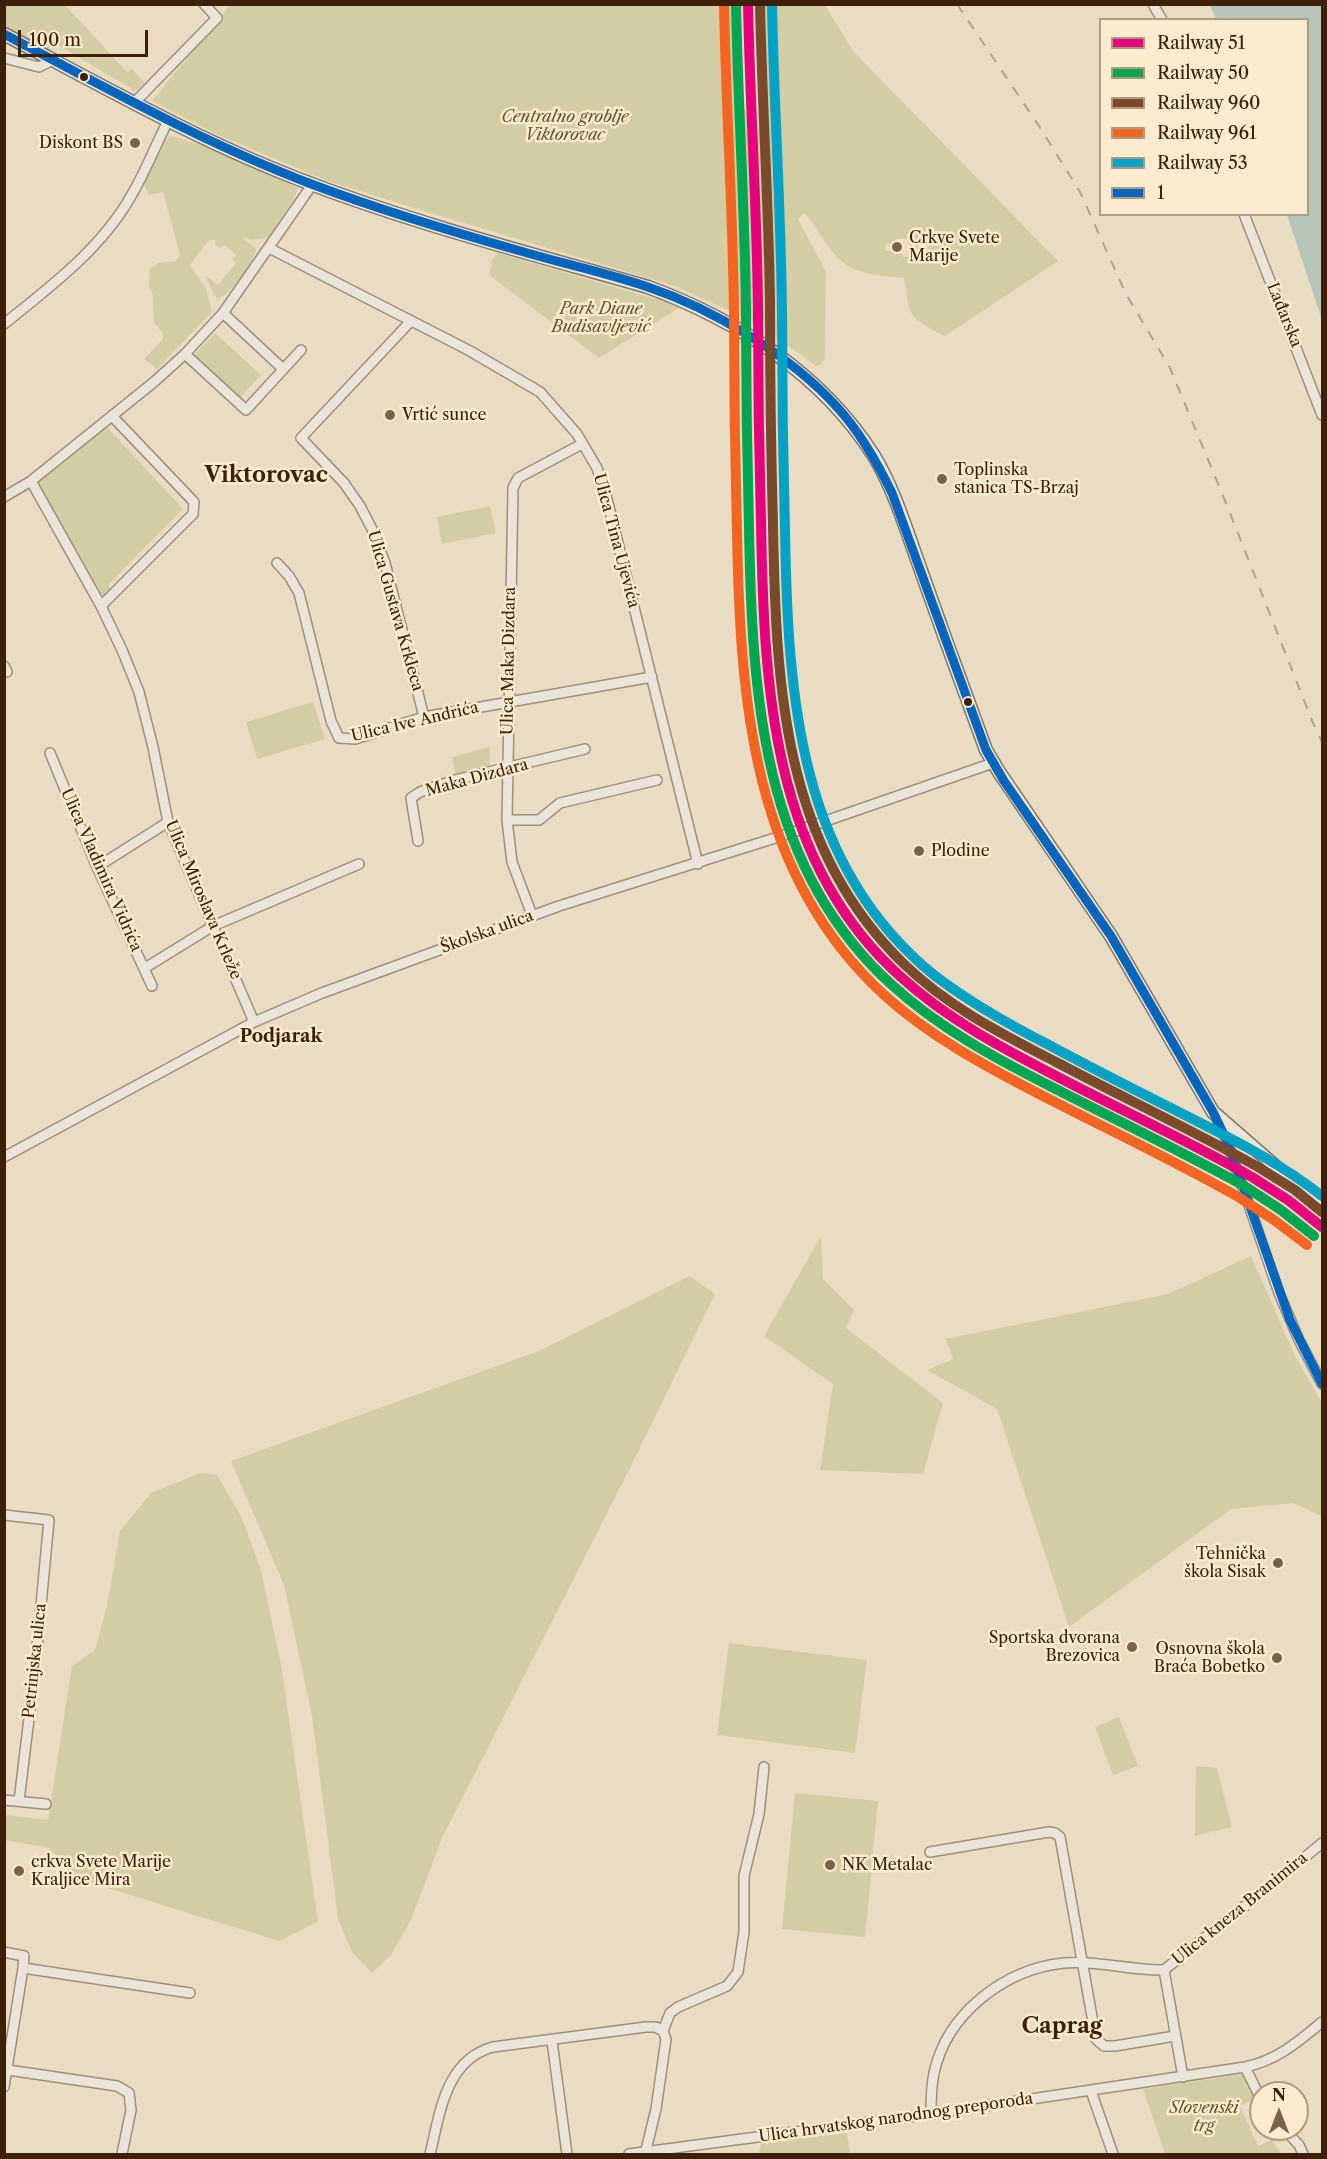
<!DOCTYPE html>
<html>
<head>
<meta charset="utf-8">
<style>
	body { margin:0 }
	#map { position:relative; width:1327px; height:2159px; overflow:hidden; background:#eadcc2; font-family:"Libre Caslon Text",serif }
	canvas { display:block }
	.frame { position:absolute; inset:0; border:6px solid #3c200a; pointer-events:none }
	.legend { position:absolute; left:1099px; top:18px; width:210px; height:198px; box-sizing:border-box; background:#fcebcc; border:2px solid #af9a7e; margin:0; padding:8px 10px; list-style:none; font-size:18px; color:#3c200a }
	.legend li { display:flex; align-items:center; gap:12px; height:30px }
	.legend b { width:30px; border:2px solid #af9a7e }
	.north { position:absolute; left:1249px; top:2081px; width:60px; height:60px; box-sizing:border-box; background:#fcebcc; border:2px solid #af9a7e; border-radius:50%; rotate:0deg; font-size:16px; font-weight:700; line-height:24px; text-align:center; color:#3c200a }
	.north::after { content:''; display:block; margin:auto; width:21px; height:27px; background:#79624a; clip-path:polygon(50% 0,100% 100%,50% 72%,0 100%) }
	.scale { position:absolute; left:18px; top:30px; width:130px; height:27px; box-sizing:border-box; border:3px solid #3c200a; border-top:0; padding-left:8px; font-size:18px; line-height:21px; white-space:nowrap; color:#3c200a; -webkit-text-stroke:4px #fcebcc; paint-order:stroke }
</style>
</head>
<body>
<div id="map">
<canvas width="1327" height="2159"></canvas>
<div class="frame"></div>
<ul class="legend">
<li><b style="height:8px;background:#e5007d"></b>Railway 51</li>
<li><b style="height:8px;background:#00a651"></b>Railway 50</li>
<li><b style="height:8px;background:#7a4b2a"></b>Railway 960</li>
<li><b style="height:8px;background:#f26522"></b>Railway 961</li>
<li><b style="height:8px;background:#03a2c4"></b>Railway 53</li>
<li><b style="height:8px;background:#0065bd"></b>1</li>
</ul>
<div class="north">N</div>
<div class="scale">100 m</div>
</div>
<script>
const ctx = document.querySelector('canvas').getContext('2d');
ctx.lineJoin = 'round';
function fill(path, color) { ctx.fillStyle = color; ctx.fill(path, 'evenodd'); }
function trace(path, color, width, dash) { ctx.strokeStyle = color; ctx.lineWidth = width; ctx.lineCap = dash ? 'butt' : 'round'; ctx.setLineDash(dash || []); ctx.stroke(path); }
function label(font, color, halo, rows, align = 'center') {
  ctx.font = font + ' "Libre Caslon Text",serif'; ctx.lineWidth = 5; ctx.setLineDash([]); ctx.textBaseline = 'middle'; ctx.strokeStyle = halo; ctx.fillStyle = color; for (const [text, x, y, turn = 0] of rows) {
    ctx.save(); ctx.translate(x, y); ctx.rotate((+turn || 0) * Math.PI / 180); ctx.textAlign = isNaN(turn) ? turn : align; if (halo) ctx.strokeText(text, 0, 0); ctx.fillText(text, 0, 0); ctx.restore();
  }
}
const green = new Path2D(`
	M737,4L736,99L761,130L765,99L759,5H825L853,51L1058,261L945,336C907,316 911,319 904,278C882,276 854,275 838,258C825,245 817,227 805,213L798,219L826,272L825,359L821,364L816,366L762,326L675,286L410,207L325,180L218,135L152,101L230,5ZM909,238L910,256L903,257L902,254H897V250L886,251L885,244L896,243V239Z
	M4,5H65L127,72L132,69L145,83L135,91L53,42L48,51L5,29Z
	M169,135L207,147L298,188L294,199L268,238L253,240L242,237L256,249C255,261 230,295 218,299L214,295L205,275L218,285L236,263L232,259L236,255L225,245L221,248L215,245L216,240H209L190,265L206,289L212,312L157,369L144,359L163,339V333L154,323L153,295L149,286L150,268L159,263L175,261L180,255L163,192L149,195L143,182Z
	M498,253L666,302L679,308L599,358L489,275L493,258Z
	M215,333L261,375L240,398L193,356Z
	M106,426L183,509L108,585L112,589L107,595H102L39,486V479Z
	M490,506L496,533L442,544L437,517Z
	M313,702L325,739L257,759L246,722Z
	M490,747V769L456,776L452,757Z
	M821,1236L823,1279L854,1310L846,1328L943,1403L923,1474L820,1470L833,1384L764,1336Z
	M1251,1256L1294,1354L1322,1403V1516L1293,1503L1231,1509L1069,1627L997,1409L927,1370L953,1359L946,1339L1168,1294Z
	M690,1276L715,1294L632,1464L442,1838L411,1920L391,1955L372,1973L352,1952L338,1919L312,1716L284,1585L231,1461L539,1351Z
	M200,1473L217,1475L242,1518L261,1570L281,1664L318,1922L279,1941L75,1878L49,1848L5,1840V1815L48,1820L72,1666L95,1650L107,1606L120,1531L151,1493Z
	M729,1643L867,1660L855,1753L717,1735Z
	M1119,1717L1138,1766L1113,1775L1095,1727Z
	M1196,1766L1217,1768L1232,1827L1195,1836Z
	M795,1793L878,1801L865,1937L782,1929Z
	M1244,2074L1254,2099L1240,2106L1258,2146L1272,2140L1281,2154H1165L1143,2089Z
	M847,2133L850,2154H759L761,2143Z`);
const water = new Path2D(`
	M1210,5H1321L1322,320L1287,215L1308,214V20L1216,19Z`);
const street = new Path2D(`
	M1153,4L1162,20
	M4,58L39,67L53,60
	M134,103L217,18L204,4
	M1244,214L1322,415
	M269,248L470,351L540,392L577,434L597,468L606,495L698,864
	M223,313L283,369
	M410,322L301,438L344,483L360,506L372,529L385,563L424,717
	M4,324C50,287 102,248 131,196C145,173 155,146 168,121
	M185,354L246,410L301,350
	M31,481L101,606L122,650L139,692L153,747L168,822L254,1022
	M4,497L31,481L154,382L185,354L223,313L312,185
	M277,563L289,576L299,593L331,721L339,738L355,739L424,717L652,677
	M101,606L193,514L194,502L112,416
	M4,666L7,672
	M50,753L97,867L152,986
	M507,820H539L560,803L657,780
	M418,841L411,798L420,792L455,780L585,749
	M97,867L168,822
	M532,915L512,862L507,820L513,488L518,478L582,444
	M145,968L213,926L359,864
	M1216,1117L1227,1141L1279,1293L1299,1340L1322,1384
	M4,1157L254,1022L322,993L559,906L791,833L993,763
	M4,1515L49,1520L35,1669L19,1801
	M4,1800L46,1804
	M930,1852L1049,1832L1055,1833L1060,1837L1096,2039L1104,2046H1115L1175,2036
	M4,1952L24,1956L23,1968L190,1993
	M1164,1970L1183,2077
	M552,2041L567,2154
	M1245,2067L1261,2099
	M8,2070L117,2086L129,2093L131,2110L122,2154
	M4,2087L23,1968
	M1091,2091L1113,2154
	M931,2114C931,2101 931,2087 934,2073C947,2013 1005,1969 1064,1963C1098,1960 1131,1971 1164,1970L1264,1891L1322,1843
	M1284,2129L1299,2145L1303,2154
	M430,2154C440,2114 445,2060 493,2047L646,2027H656L663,2031
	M629,2154L931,2114L1245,2067C1276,2061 1298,2042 1322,2022
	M645,2154L656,2109L666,2039L663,2031L670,2013L678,2007L727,1986L738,1972L744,1932V1876L759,1814L764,1767`);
const secondary = new Path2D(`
	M4,34C106,88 206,145 314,185C423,226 536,255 648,287C737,320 822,374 874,456C894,489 906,529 919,565C941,627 963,688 986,750L999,772L1111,936L1213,1112L1322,1207`);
const rail = new Path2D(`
	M957,4L1039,126L1080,192L1126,294L1170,368L1226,503L1313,723L1322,742`);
const bus1 = new Path2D(`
	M4,34C106,88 206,144 314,185C383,211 453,232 524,252C565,264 607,273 648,287C713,309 790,355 837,407C860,432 877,462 892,493L986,750L1004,781L1111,936L1213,1112L1227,1141L1290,1320L1322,1384`);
const rail1 = new Path2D(`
	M748,4C750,106 757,208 758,310C758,381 759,452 761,523C764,685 771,861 901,977C947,1019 1002,1048 1056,1076C1121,1110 1188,1141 1252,1177L1288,1200L1322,1227`);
const rail2 = new Path2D(`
	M736,4C738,107 745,210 746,313C746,384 747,456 749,528C752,692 761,867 892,985C938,1027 993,1057 1048,1085C1114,1119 1181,1151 1246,1187L1281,1210L1314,1236`);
const rail3 = new Path2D(`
	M760,4C762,105 769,206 770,307C770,380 771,453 773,525C776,683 782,847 904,964C948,1007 1004,1035 1058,1063C1124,1098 1192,1130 1258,1167L1295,1190L1322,1212`);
const rail4 = new Path2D(`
	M724,5C726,108 733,212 734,315C734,388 735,460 737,532C740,699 752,873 883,994C929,1036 985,1066 1041,1095C1107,1129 1175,1161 1240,1198L1274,1220L1307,1245`);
const rail5 = new Path2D(`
	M772,4C774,107 781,210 782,312C782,386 783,459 785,533C788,695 798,865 934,975C969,1002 1008,1024 1047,1044C1090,1067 1133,1089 1177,1111C1228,1137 1278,1161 1322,1196`);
const markers = [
	[84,77,5,"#3c200a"],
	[135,143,6,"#79624a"],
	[897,247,6,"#79624a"],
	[390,415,6,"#79624a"],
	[942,479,6,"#79624a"],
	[968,702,5,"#3c200a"],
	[919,851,6,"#79624a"],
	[1278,1563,6,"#79624a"],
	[1132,1647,6,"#79624a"],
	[1277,1658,6,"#79624a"],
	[830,1865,6,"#79624a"],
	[19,1871,6,"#79624a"]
];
const parkNames = [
	["Centralno groblje",565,117],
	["Viktorovac",565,135],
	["Park Diane",601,309],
	["Budisavljević",601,327],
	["Slovenski",1204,2108],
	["trg",1204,2126]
];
const poiNames = [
	["Diskont BS",123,143,"right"],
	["Crkve Svete",909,238],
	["Marije",909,256],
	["Vrtić sunce",402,415],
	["Toplinska",954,470],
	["stanica TS-Brzaj",954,488],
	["Plodine",931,851],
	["Tehnička",1266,1554,"right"],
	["škola Sisak",1266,1572,"right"],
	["Sportska dvorana",1120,1638,"right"],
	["Brezovica",1120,1656,"right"],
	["Osnovna škola",1265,1649,"right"],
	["Braća Bobetko",1265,1667,"right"],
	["crkva Svete Marije",31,1862],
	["Kraljice Mira",31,1880],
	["NK Metalac",842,1865]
];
const streetNames = [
	["Lađarska",1284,315,68],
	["Ulica Tina Ujevića",616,541,75],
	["Ulica Gustava Krkleca",395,611,74],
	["Ulica Maka Dizdara",509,661,-89],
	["Ulica Ive Andrića",415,722,-13],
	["Maka Dizdara",477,778,-15],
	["Ulica Vladimira Vidrića",101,870,66],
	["Ulica Miroslava Krleže",203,900,67],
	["Školska ulica",487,932,-20],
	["Petrinjska ulica",35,1661,-84],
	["Ulica kneza Branimira",1240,1909,-39],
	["Ulica hrvatskog narodnog preporoda",896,2118,-8]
];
const neighbourhoodNames = [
	["Podjarak",281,1037]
];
const districtNames = [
	["Viktorovac",266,476],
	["Caprag",1062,2027]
];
fill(green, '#d4cda3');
fill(water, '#b6c6b8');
trace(street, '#9b8f7e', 12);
trace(secondary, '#827666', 15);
trace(street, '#ece4d8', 9);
trace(secondary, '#ece4d8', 12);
trace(rail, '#aaa296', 2, [10, 10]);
trace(bus1, '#0065bd', 9);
trace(rail1, '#e5007d', 10);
trace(rail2, '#00a651', 10);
trace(rail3, '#7a4b2a', 10);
trace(rail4, '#f26522', 10);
trace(rail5, '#03a2c4', 10);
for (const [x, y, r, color] of markers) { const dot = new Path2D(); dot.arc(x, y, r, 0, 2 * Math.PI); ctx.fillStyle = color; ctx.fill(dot); trace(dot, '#fcebcc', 2); }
label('italic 16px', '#645030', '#fcebcc', parkNames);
label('16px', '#3c200a', '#fcebcc', poiNames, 'left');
label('16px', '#3c200a', '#fcebcc', streetNames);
label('bold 18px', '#3c200a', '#fcebcc', neighbourhoodNames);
label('bold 22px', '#3c200a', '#fcebcc', districtNames);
</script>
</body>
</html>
